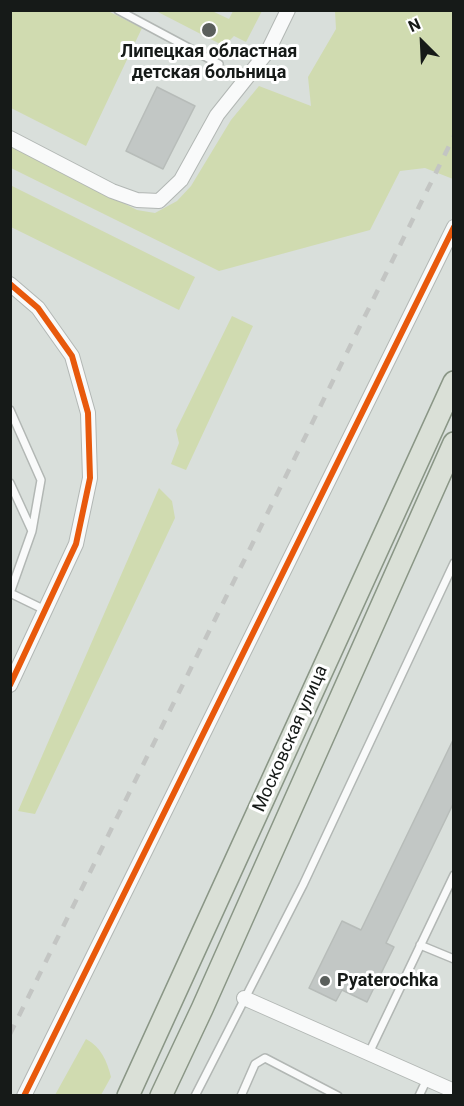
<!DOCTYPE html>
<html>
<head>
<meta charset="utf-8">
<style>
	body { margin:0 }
	#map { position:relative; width:464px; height:1106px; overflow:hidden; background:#d9dfdb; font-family:Roboto,sans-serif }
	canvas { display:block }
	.frame { position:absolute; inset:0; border:12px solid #161a18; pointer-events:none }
	.north { position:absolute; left:392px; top:12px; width:60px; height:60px; -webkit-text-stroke:4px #fff; paint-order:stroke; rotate:336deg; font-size:16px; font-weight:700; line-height:24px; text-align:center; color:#161a18 }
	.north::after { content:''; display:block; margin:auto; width:21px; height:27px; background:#161a18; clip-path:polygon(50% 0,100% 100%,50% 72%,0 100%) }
</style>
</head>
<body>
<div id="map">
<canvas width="464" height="1106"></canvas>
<div class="frame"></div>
<div class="north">N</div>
</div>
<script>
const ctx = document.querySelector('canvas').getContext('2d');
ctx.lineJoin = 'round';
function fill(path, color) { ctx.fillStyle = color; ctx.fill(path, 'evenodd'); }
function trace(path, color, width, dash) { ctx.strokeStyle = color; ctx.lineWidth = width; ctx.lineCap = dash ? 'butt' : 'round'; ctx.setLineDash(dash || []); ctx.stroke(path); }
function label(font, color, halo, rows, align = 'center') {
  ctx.font = font + ' Roboto,sans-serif'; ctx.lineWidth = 6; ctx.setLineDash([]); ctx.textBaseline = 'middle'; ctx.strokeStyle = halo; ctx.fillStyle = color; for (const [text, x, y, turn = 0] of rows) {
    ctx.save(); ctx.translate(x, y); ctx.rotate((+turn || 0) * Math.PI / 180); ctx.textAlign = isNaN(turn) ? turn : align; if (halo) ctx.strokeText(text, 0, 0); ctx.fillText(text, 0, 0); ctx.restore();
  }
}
const green = new Path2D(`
	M10,11H108L142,28L86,146L11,108Z
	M156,11H212L229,19L233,11H262L246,42L234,36L224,46Z
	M335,11H453V179L425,168L400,171L370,230L219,271L11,168L10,145L137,210L155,213L177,201L191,186L231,120L259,86L311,106L308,77L336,29Z
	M10,185L195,277L179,310L11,227Z
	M232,316L253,326L186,470L171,464L179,443L176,430Z
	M159,488L172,501L175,518L35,814L18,811Z
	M86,1039C101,1047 107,1061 111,1077L101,1095H55Z`);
const building = new Path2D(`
	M157,87L195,106L163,169L126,151Z
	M453,740V804L386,943L394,947L367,1002L342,990L336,1001L309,988L342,921L361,930Z`);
const service = new Path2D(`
	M118,10L219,64
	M10,410L41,480L32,531
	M10,483L32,531L10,593
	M10,593L45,610
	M420,945L454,959
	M369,1053L454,875
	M195,1096L303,885L454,563
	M241,1096L255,1064L265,1058L338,1096
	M419,1096L427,1079`);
const minor = new Path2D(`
	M10,138L112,191L137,200L159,201L181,180L217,115L268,51L288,10
	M10,284L38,308L72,356L88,413L90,478L76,544L10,685
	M244,998L454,1091
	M24,1096L454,227`);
const primary = new Path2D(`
	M128,1096L454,382
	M161,1096L202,1009L454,443`);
const rail = new Path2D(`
	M10,1034L454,136`);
const cycleway = new Path2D(`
	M10,284L38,308L72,356L88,413L90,478L76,544L10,685
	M24,1096L454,227`);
const markers = [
	[209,30,8,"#5a5f5c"],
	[325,981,6,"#5a5f5c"]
];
const poiNames = [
	["Липецкая областная",209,52],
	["детская больница",209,73],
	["Pyaterochka",337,981,"left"]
];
const streetNames = [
	["Московская улица",291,739,-66]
];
fill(green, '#d0dbb0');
fill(building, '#c2c7c5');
trace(building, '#b7bcb9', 1.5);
trace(service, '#b2b7b4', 10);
trace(minor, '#b2b7b4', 16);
trace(primary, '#8a9686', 24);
trace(service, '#f9fafa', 7);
trace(minor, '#f9fafa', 14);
trace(primary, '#dae0d7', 21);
trace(rail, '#c3c5c3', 4.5, [10, 10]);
trace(cycleway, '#e8590c', 6);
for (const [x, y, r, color] of markers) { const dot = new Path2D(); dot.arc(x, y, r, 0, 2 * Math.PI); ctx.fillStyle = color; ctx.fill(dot); trace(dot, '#fff', 2); }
label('bold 18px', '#161a18', '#fff', poiNames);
label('18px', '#161a18', '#fff', streetNames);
</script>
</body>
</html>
